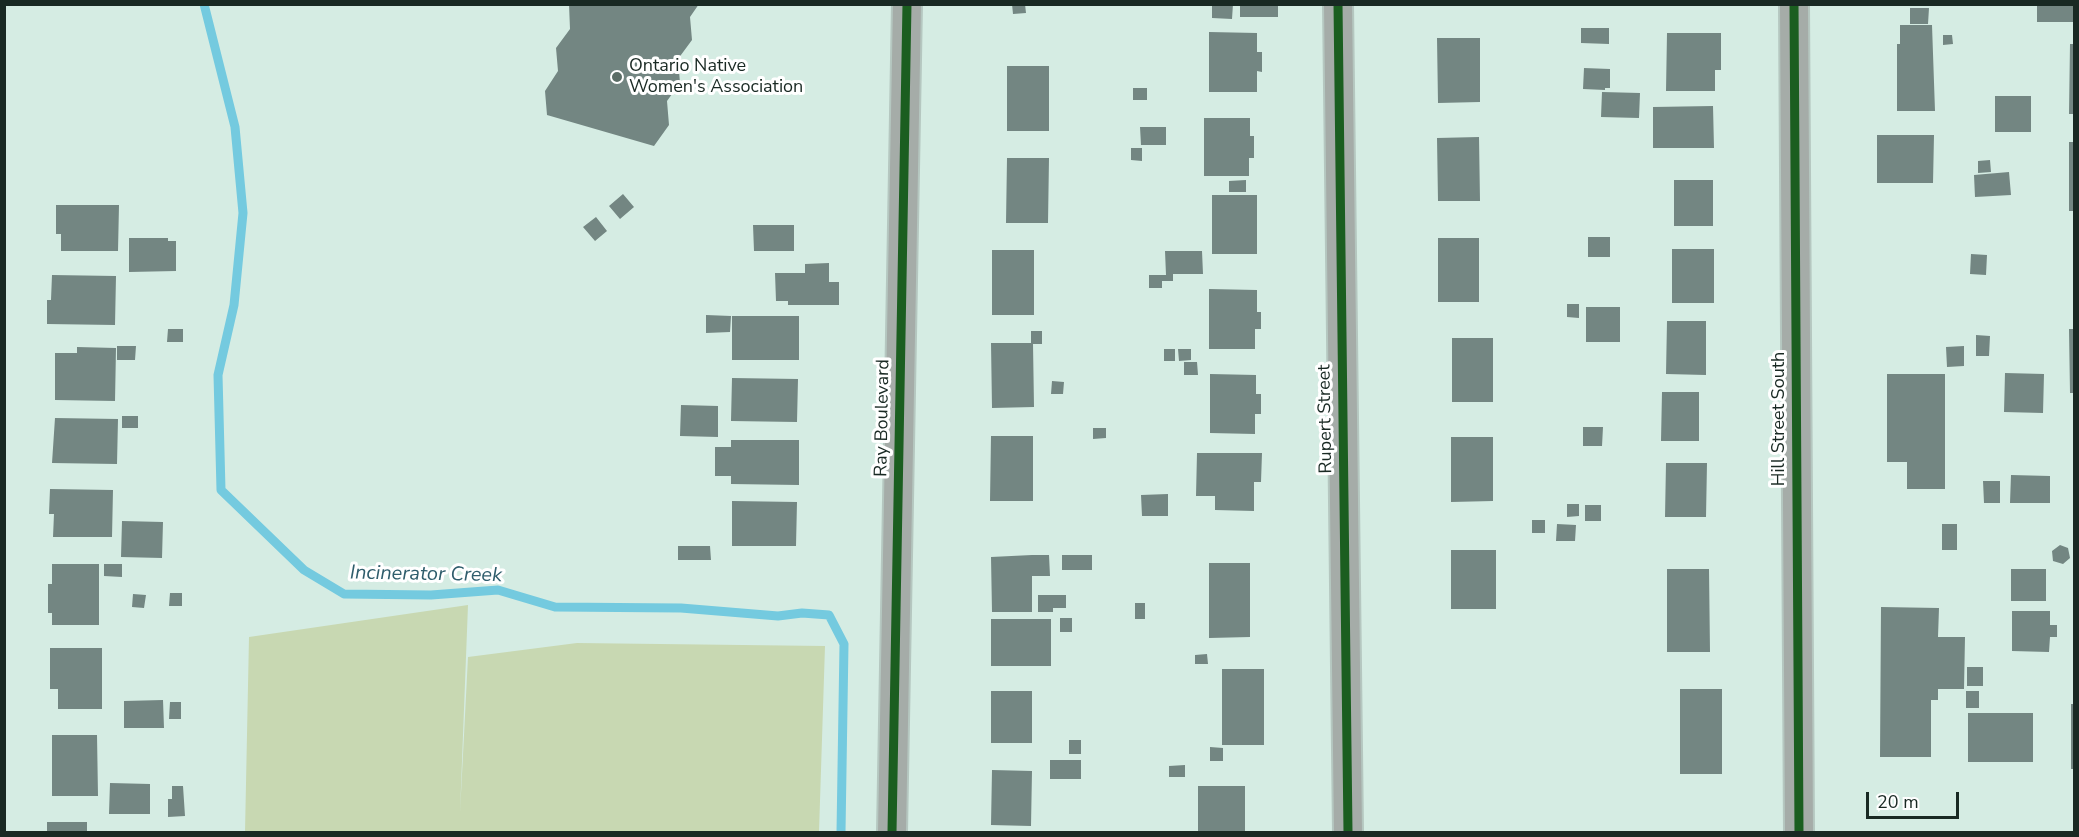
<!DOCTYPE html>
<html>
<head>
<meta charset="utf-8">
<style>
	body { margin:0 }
	#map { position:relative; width:2079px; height:837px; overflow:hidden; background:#d5ece3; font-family:"Nunito Sans",sans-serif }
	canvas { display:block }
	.frame { position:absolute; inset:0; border:6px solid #192923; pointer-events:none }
	.scale { position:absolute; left:1866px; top:792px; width:93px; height:27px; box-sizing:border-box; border:3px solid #192923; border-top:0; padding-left:8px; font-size:18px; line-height:21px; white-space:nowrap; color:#192923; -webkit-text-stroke:4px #fff; paint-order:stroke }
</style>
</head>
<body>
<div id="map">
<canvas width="2079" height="837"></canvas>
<div class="frame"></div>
<div class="scale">20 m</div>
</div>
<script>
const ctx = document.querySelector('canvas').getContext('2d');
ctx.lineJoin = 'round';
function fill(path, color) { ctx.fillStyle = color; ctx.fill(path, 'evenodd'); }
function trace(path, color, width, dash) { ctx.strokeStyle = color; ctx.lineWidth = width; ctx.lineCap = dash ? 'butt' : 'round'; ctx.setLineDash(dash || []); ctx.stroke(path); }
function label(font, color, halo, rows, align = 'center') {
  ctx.font = font + ' "Nunito Sans",sans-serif'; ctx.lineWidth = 6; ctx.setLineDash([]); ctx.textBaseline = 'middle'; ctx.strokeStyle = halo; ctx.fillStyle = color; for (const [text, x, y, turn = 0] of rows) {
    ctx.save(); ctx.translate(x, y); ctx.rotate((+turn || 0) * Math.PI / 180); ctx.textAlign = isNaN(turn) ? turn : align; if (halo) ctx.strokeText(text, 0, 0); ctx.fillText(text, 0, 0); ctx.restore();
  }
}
const green = new Path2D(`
	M468,605L460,813L468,657L577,643L825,646L819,832H245L249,637Z`);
const stream = new Path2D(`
	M204,4L235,127L243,213L234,305L218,375L221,490L304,570L344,594L431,595L498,590L555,607L681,608L778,616L802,613L829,615L844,644L841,832`);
const building = new Path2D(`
	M569,4H699L690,17L692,40L678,59L680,83L667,101L669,125L654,146L547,115L545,91L558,71L556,48L570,29Z
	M1012,4H1025L1026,13L1013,14Z
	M1212,4H1233L1232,19L1212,18Z
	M1240,4H1278V17H1240Z
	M2037,4H2074V22H2037Z
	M1910,8H1929L1928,24H1910Z
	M1900,25H1932L1935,111H1897V44H1900Z
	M1581,28H1609V44L1581,43Z
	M1209,32L1257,33V52H1262V72L1257,71V92H1209Z
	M1667,33H1721V70H1715V91H1666Z
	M1943,35H1952L1953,44L1943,45Z
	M1437,38H1480V102L1438,103Z
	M2070,44H2074V114H2069Z
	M1007,66H1049V131H1007Z
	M1584,68L1610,69V88H1605V90L1583,89Z
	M1133,88H1147V100H1133Z
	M1602,92L1640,93L1639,118L1601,117Z
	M1995,96H2031V132H1995Z
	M1713,106L1714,148H1653V107Z
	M1204,118H1250V136H1254V158H1249V176H1204Z
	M1140,127H1166V145H1141Z
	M1877,135H1934L1933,183H1877Z
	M1479,137L1480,201H1438L1437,138Z
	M2069,142H2074V211H2069Z
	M1131,148H1142V161L1131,160Z
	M1007,158H1049L1048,223H1006Z
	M1990,160L1991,172L1978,173V161Z
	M2009,172L2011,195L1975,197L1974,175Z
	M1246,180V192H1229V181Z
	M1674,180H1713V226H1674Z
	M623,194L634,207L620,219L609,206Z
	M1212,195H1257V254H1212Z
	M56,205H119L118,251H61V234H56Z
	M596,217L607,231L595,241L583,227Z
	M753,225H794V251H754Z
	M1588,237H1610V257H1588Z
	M129,238H168V241H176V271L129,272Z
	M1438,238H1479V302H1438Z
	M1672,249H1714V303H1672Z
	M992,250H1034V315H992Z
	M1165,251H1202L1203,274H1173V281H1162V288H1149V275H1166Z
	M1971,254L1987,255L1986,275L1970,274Z
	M829,263V282H839V305H788V301H776L775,273H805V264Z
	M52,275L116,276L115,325L47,324V300H51Z
	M1209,289L1257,290V312H1261V329H1255V349H1209Z
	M1567,304H1579V318L1567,317Z
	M1586,307H1620V342H1586Z
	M706,315L731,316L730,332L706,333Z
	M732,316H799V360H732Z
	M1667,321H1706V375L1666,374Z
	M168,329H183V342H167Z
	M2069,329H2074V393H2070Z
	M1031,331H1042V344H1033L1034,407L992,408L991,343H1031Z
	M1976,335L1990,336L1989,356H1976Z
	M1452,338H1493V402H1452Z
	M117,346H136L135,360H117Z
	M1964,346V366L1947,367L1946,347Z
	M77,347L116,348L115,401L55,400V353H77Z
	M1164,349H1175V361H1164Z
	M1178,349H1191V360L1179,361Z
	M1184,362H1197L1198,375H1184Z
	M2005,373L2044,374L2043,413L2004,412Z
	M1210,374L1256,375V394H1261V414H1255V434L1210,433Z
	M1887,374H1945V489H1907V462H1887Z
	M732,378L798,379L797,422L731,421Z
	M1052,381L1064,382L1063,394H1051Z
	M1662,392H1699V441H1661Z
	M681,405L718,406V437L680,436Z
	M122,416H138V428H122Z
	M55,418L118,419L117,464L52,463Z
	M1583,427H1603L1602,446H1583Z
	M1093,428H1106V438L1093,439Z
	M991,436H1033V501H990Z
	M1451,437H1493V501L1451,502Z
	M731,440H799V485L731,484V476H715V447H731Z
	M1197,453H1262L1261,482H1254V511L1215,510V496H1196Z
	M1666,463H1707L1706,517H1665Z
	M2011,475L2050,476V503H2010Z
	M1983,481H2000V503H1984Z
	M50,489L113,490L112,537H53L54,514H49Z
	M1168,494V516H1142L1141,495Z
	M732,501L797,502L796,546H732Z
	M1567,504H1579V516L1567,517Z
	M1585,505H1601V521H1585Z
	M1532,520H1545V533H1532Z
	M122,521L163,522L162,558L121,557Z
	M1557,524L1576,525L1575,541H1556Z
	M1942,524H1957V550H1942Z
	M2060,545L2068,548L2070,558L2063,564L2053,561L2052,551Z
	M678,546H710L711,560H678Z
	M1451,550H1496V609H1451Z
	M1032,555H1049L1050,576H1032V612H992L991,557Z
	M1062,555H1092V570H1062Z
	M1209,563H1250V637L1209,638Z
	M52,564H99V625H52V613H48V584H52Z
	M104,564H122V577L104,576Z
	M1667,569H1709L1710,652H1667Z
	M2011,569H2046V601H2011Z
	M170,593H182V606H169Z
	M133,594L146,595L144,608L132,607Z
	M1038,595H1066V608H1053V612H1038Z
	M1135,603H1145V619H1135Z
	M1881,607L1939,608L1938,637H1965L1964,689H1938V700H1931V757H1880Z
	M2012,611H2050V625H2057V637H2050L2049,652L2012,651Z
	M1060,618H1072V632H1060Z
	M991,619H1051V666H991Z
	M50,648H102V709H58V689H50Z
	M1207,654L1208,664H1195V655Z
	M1967,667H1983V686H1967Z
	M1222,669H1264V745H1222Z
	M1680,689H1722V774H1680Z
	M991,691H1032V743H991Z
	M1966,691H1979V708H1966Z
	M163,700L164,728H124V701Z
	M170,702H181V719H169Z
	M2071,704H2074V769H2071Z
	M1968,713H2033V762H1968Z
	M52,735H97L98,796H52Z
	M1069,740H1081V754H1069Z
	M1210,747L1223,748V761H1210Z
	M1050,760H1081V779H1050Z
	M1185,765V777H1169V766Z
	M992,770L1032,771L1031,826L991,825Z
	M110,783L150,784V814H109Z
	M172,786H183L185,816L168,817V799H172Z
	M1198,786H1245V832H1198Z
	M47,822H87V832H47Z`);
const street = new Path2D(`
	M1338,4L1348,832
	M1794,4L1799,832
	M892,832L907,4`);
const cycleway = new Path2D(`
	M1338,4L1348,832
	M1794,4L1799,832
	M892,832L907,4`);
const markers = [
	[617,77,6,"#5b6d66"]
];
const poiNames = [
	["Ontario Native",629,67],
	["Women's Association",629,88]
];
const streetNames = [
	["Ray Boulevard",883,418,-89],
	["Rupert Street",1326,419,-91],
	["Hill Street South",1780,419,-90]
];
const waterNames = [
	["Incinerator Creek",426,575,1]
];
fill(green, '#c8d8b2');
trace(stream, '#74cadf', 9);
fill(building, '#738682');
trace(street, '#b5c7c0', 32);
trace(street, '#a5aca8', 28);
trace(cycleway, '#1b5e20', 9);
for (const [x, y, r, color] of markers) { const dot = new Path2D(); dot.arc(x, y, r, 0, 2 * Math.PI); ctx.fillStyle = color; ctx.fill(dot); trace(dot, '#fff', 2); }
label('18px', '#192923', '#fff', poiNames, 'left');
label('18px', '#192923', '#fff', streetNames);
label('italic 20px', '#2f5d6c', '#fff', waterNames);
</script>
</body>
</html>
